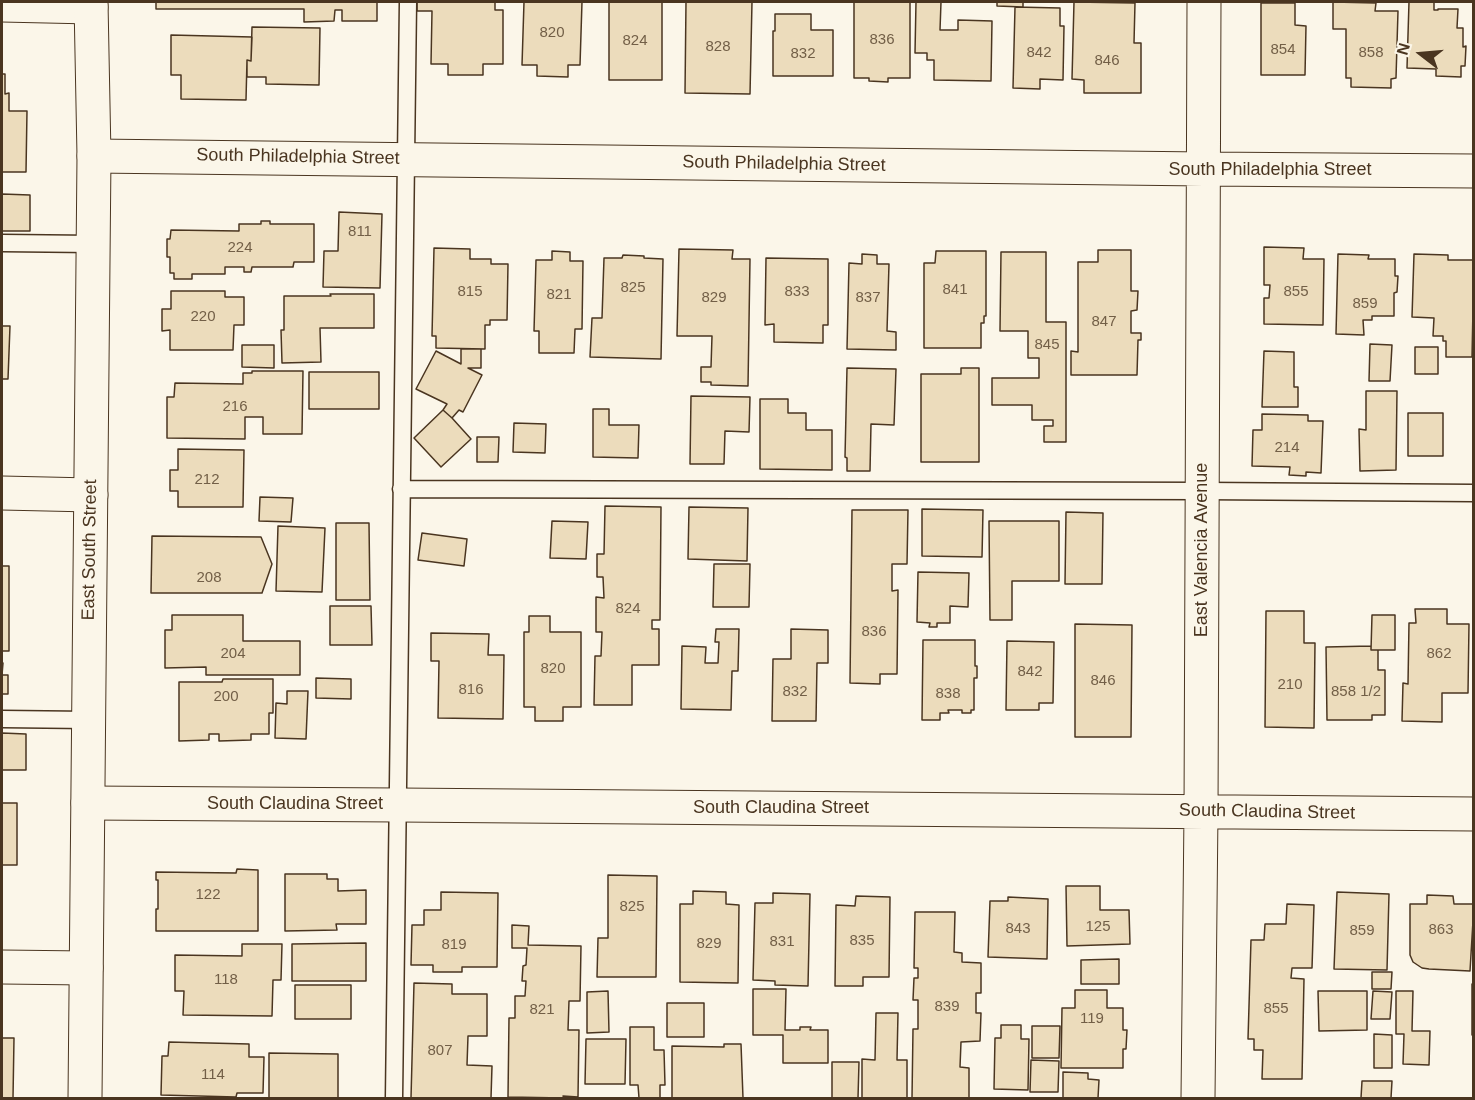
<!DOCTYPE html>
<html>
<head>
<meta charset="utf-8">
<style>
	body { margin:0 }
	#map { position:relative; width:1475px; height:1100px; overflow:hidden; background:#fbf6e9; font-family:Helvetica,sans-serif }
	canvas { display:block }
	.frame { position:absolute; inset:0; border:3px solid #4a3520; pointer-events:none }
	.north { position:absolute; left:1391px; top:24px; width:60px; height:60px; -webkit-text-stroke:4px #fbf6e9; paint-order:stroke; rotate:286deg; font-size:16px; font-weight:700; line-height:24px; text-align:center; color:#4a3520 }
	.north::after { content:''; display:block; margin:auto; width:21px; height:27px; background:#4a3520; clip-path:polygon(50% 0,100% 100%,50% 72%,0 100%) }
</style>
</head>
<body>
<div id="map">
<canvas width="1475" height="1100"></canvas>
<div class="frame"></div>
<div class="north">N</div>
</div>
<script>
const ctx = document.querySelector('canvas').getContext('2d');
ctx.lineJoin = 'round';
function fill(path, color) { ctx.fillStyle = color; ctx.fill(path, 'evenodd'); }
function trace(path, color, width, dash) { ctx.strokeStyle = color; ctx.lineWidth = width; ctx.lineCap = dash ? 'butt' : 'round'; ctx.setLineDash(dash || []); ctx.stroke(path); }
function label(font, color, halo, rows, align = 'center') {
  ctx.font = font + ' Helvetica,sans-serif'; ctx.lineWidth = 4.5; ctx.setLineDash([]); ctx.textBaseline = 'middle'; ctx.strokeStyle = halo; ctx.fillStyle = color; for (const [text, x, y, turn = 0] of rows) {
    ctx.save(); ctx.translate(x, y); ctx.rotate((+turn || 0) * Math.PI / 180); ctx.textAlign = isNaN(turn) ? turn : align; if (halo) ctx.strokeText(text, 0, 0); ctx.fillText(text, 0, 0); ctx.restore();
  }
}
const building = new Path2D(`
	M156,2H377V21H342V10H335L334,21L304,22V9H156Z
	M417,2H495V10H503V64H483V75H448V64H431L432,11H417Z
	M524,2H582L580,65H568V77L537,76V65H522Z
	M609,2H662V80H609Z
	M686,2H752L750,94L685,93Z
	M854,2H910V78H888V82L869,81V78H854Z
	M916,2H941L940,30H958V20L992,21L991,81L934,80V60H927V53H915Z
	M997,2H1023V7L997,6Z
	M1074,2L1135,3L1134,43H1141V93H1084V80L1072,79Z
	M1333,2L1376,3L1375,11H1398L1396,78L1391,79V88L1351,87V78H1346V29H1333Z
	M1409,2H1434V10H1438V9H1458L1457,28H1463V47L1466,46L1465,66H1461V77L1436,76V69L1407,68Z
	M1261,3H1295V25L1306,26L1305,75H1261Z
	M1015,7L1060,8V26H1064L1063,80L1040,79V89L1013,88Z
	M775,14H811V30H833V76H773V31H775Z
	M252,27L320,28L319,85L266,84V77H247V60L251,61Z
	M171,35L252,37L251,61L247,60L246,100L181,99V75H171Z
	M2,74H5V94L9,93V111H27L26,172H2Z
	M2,194L30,195V231H2Z
	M339,212L382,214L380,288L323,287L324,251H338Z
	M261,221H270V224H314V262H294L293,267H252L251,272H244V267H225V274H192V279H174V273H170V257H167V239H170L171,230L239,231V224H261Z
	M1264,247L1304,248L1303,259H1324L1323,325L1264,324V298H1269L1270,285H1264Z
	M434,248L470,249V259H491V264H508L507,320H490V325H485V349L436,348V336H432Z
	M679,249L733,250L732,259H750L748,386L711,385V382H701V367H711L712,336H677Z
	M1098,250H1131V291H1138L1137,310L1131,311V333H1141V340H1138L1137,375H1071V351L1078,352V262H1098Z
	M552,251L570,252V261H583L582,329H575L574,353H539V331H534L536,260H552Z
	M936,251H986V316H984V323H981V348H924V263H935Z
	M1001,252H1046V322H1066V442H1044V426H1053V420H1032V405H992V378H1039V358H1028V331H1000Z
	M862,254L877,255V264H889L887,331L896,332V350L847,349L849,263L862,264Z
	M1338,254L1369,255L1368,259H1395V276H1398L1397,292L1394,293V316H1372V320H1363L1364,335L1336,334Z
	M1414,254L1448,255V260H1474L1472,357H1446V341H1443V336H1433L1434,318L1412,317Z
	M623,255L644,256V258L663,259L661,359L590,357L592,318H602L604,258H622Z
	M766,258L828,259V325H823V343L774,342V324L765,325Z
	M171,291H225V297H244V325H234L233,350H170V330L162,331V309H171Z
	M330,294H374V328H320L321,362L282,363L281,330H284V296H331Z
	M2,326H10L8,379H2Z
	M1370,344L1392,345L1390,381H1369Z
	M242,345H274V368L242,367Z
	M1415,347H1438V374H1415Z
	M461,349H481V368H468L482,375L463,412L459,410L452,418L443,410L447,404L416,389L436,351L461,364Z
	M1264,351L1294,352V387H1298V407H1262Z
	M847,368L896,369L894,425L871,424L870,471H847V458L845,457Z
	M961,368H979V462H921V374H961Z
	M252,371H303L302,434H263V417H245V439L167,438V397H174L175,383L243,384V373H252Z
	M309,372H379V409H309Z
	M1366,391H1397L1396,470L1360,471L1359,429L1366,430Z
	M691,396L750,397L749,432L725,431L724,464H690Z
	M760,399H788V413H806V430H832V470L760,469Z
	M593,409H609V425H639L638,458L593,457Z
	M443,410L452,418L471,439L441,467L414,438Z
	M1408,413H1443V456H1408Z
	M1262,414L1308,415V421H1323L1321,473L1306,472V476L1289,475L1290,467L1252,466L1253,430H1262Z
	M514,423L546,424L545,453L513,452Z
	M477,437H499L498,462H477Z
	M178,449L244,450L243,507H178V491H170V470H178Z
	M260,497L293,498L291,522L259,521Z
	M605,506L661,507L660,620H652V629H659V665H632V705H594L595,656H601L602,632H596V597L604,598L603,577H597V554H604Z
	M689,507L748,508L747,561L688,559Z
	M922,509L983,510L982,557L922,556Z
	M852,510H908L907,564H892V591L898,590L897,674H880V684L850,683Z
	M1066,512L1103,513L1102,584H1065Z
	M552,521L588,522L586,559L550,558Z
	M989,521H1059V581H1012V620H990Z
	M336,523H369L370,600H336Z
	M278,526L325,528L322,592L276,591Z
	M422,533L467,539L464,566L418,560Z
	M152,536L261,537L272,564L262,593H151Z
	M714,564H750L749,607H713Z
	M2,566H9V651H2Z
	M918,572L969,573L968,607L950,606V623H937V627H929L930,623L917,622Z
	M330,606H371L372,645H330Z
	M1415,609H1447V624H1469L1468,693H1442V722L1402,721L1403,683L1408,684L1409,623H1416Z
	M1266,611H1304V643H1315L1314,728L1265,727Z
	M172,615H243V641H300V675H206V667L165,668V630H172Z
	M1372,615H1395V650H1371Z
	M529,616H550V632H581V707H563V721H535V707H524V632H529Z
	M1075,624L1132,625L1131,737H1075Z
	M716,629H739L738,671H732L731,710L681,709L682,646L706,647L705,663H718L719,642H715Z
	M791,629L828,630V663H817L816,721H772L773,659H791Z
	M431,633L489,634L488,655H504L503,719L438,718L439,661H431Z
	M923,640H975V666H977V678H974V710H971V713H962V710H948L949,713H940V720H922Z
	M1007,641L1054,642L1053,703H1039V710H1006Z
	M1371,646V650H1378V670H1385V715H1372V720H1327L1326,647Z
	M2,663H3L2,675H8V694H2V707Z
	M316,678L351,679V699L316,698Z
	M223,679H273V713H269V734H251V740L219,741V734H209V740L179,741V682H222Z
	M287,691H308L306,739L275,738L276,703L287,704Z
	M2,733L26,734V770H2Z
	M2,803H17V865H2V873Z
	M237,869L258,870V931H156V909H158V880H156V872L236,873Z
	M285,874H327V879H338V891L366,890V924H336L337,930L285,931Z
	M608,875L657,876L656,977H597L598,938H608Z
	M1066,886H1100V910H1129L1130,944L1067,946Z
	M693,891L726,892V904L739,905L738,983L680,982V904H693Z
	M441,892L498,893L497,967H462V972H433V965H411L412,925H424V910H441Z
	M1337,892L1389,894L1387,970L1334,969Z
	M773,893L810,894L808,986L775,985V981L753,980L755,903H773Z
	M1427,895L1453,896L1454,904H1474L1470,971L1429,969L1422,968L1413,962L1410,955V904H1427Z
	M856,896L890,897L889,977H863V986H835L836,905L855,906Z
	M1008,897L1048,899L1047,959L988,957L990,901H1008Z
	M1287,904L1314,905L1312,968H1292L1291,978L1304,979L1302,1079H1262L1263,1050H1254V1039H1248L1251,940H1264L1265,924H1286Z
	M915,912H955L954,952L962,953V962L981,963V993H976V1013H981L980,1041L961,1042L960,1067L969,1068V1098H912L913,1029H918V1000H913L914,978H918V968H914Z
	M512,925L529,926L528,945L581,946L580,1001H569L568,1030H579L578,1097L563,1096L564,1098L508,1097L509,1018H515V996H525L526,981H522L523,966L526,965L527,948H512Z
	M366,943V981H292V944Z
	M242,944H282L281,980H273L272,1016L183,1015L184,991H175V955L242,956Z
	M1119,959V984H1081V960Z
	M1372,972H1392L1391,989H1372Z
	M414,983L452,984V994H487V1036H468L467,1065L492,1066L491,1098H411Z
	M1472,984H1474V1035H1472Z
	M295,985H351V1019H295Z
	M753,989H786L785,1030H800V1027H811L810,1030H828V1063H783V1035H753Z
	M1075,990H1107V1008H1123V1030H1127L1126,1049H1123V1068H1061L1062,1008H1075Z
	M608,991L609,1032L587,1033V992Z
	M1318,991H1367V1030L1319,1031Z
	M1373,991L1392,992L1390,1019H1371Z
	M1396,991H1413L1412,1031H1430L1429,1065L1403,1064L1404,1034H1396Z
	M667,1003H704V1037H667Z
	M876,1013H898L897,1060H907V1098H862V1059L875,1060Z
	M1001,1025H1021V1039H1029L1028,1090L994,1089L995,1038H1001Z
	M1032,1026H1060L1059,1058H1032Z
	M630,1027H654V1050H664L665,1085H660V1098H639L638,1085H630Z
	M1374,1034L1392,1035V1068H1374Z
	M2,1038H14L13,1098H2Z
	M586,1039H626L625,1084H585Z
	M169,1042L249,1044V1057H264L263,1093H237L236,1097L161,1095L162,1056H168Z
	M724,1044H741L743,1098H672V1046L724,1047Z
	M269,1053L338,1054V1098H269Z
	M1031,1060L1059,1061L1058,1092H1030Z
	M832,1062H859L858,1098H832Z
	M1063,1072L1088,1073V1079L1099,1080L1098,1098H1063Z
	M1362,1081H1392L1391,1098H1361Z`);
const lane = new Path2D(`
	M2,243L93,244
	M401,489L1203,491L1474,493
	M2,719L89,720
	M394,1098L408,2`);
const street = new Path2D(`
	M2,5L91,7
	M94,156L1204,169L1474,171
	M2,493L91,495
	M88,803L398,805L1474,814
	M2,967L86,968
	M1198,1098L1201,812L1204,2`);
const secondary = new Path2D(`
	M85,1098L94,156L91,2`);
const numberNames = [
	["820",552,33],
	["836",882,40],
	["824",635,41],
	["828",718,47],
	["854",1283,50],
	["842",1039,53],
	["858",1371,53],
	["832",803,54],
	["846",1107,61],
	["811",360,232],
	["224",240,248],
	["825",633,288],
	["841",955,290],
	["815",470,292],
	["833",797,292],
	["855",1296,292],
	["821",559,295],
	["829",714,298],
	["837",868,298],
	["859",1365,304],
	["220",203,317],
	["847",1104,322],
	["845",1047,345],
	["216",235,407],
	["214",1287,448],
	["212",207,480],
	["208",209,578],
	["824",628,609],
	["836",874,632],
	["204",233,654],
	["862",1439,654],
	["820",553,669],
	["842",1030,672],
	["846",1103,681],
	["210",1290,685],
	["816",471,690],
	["832",795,692],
	["858 1/2",1356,692],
	["838",948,694],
	["200",226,697],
	["122",208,895],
	["825",632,907],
	["125",1098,927],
	["843",1018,929],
	["863",1441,930],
	["859",1362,931],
	["835",862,941],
	["831",782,942],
	["829",709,944],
	["819",454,945],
	["118",226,980],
	["839",947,1007],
	["855",1276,1009],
	["821",542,1010],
	["119",1092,1019],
	["807",440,1051],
	["114",213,1075]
];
const streetNames = [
	["South Philadelphia Street",298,157,1],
	["South Philadelphia Street",784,164,1],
	["South Philadelphia Street",1270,170],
	["East South Street",90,550,-89],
	["East Valencia Avenue",1202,550,-90],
	["South Claudina Street",295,804],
	["South Claudina Street",781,808],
	["South Claudina Street",1267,812,1]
];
fill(building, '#ecdcbc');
trace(building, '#4a3520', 1.5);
trace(lane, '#4a3520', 19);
trace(street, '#4a3520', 35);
trace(secondary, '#4a3520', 35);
trace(lane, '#fbf6e9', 16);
trace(street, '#fbf6e9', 33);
trace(secondary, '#fbf6e9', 33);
label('15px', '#725f47', null, numberNames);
label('18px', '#4a3520', '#fbf6e9', streetNames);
</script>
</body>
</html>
